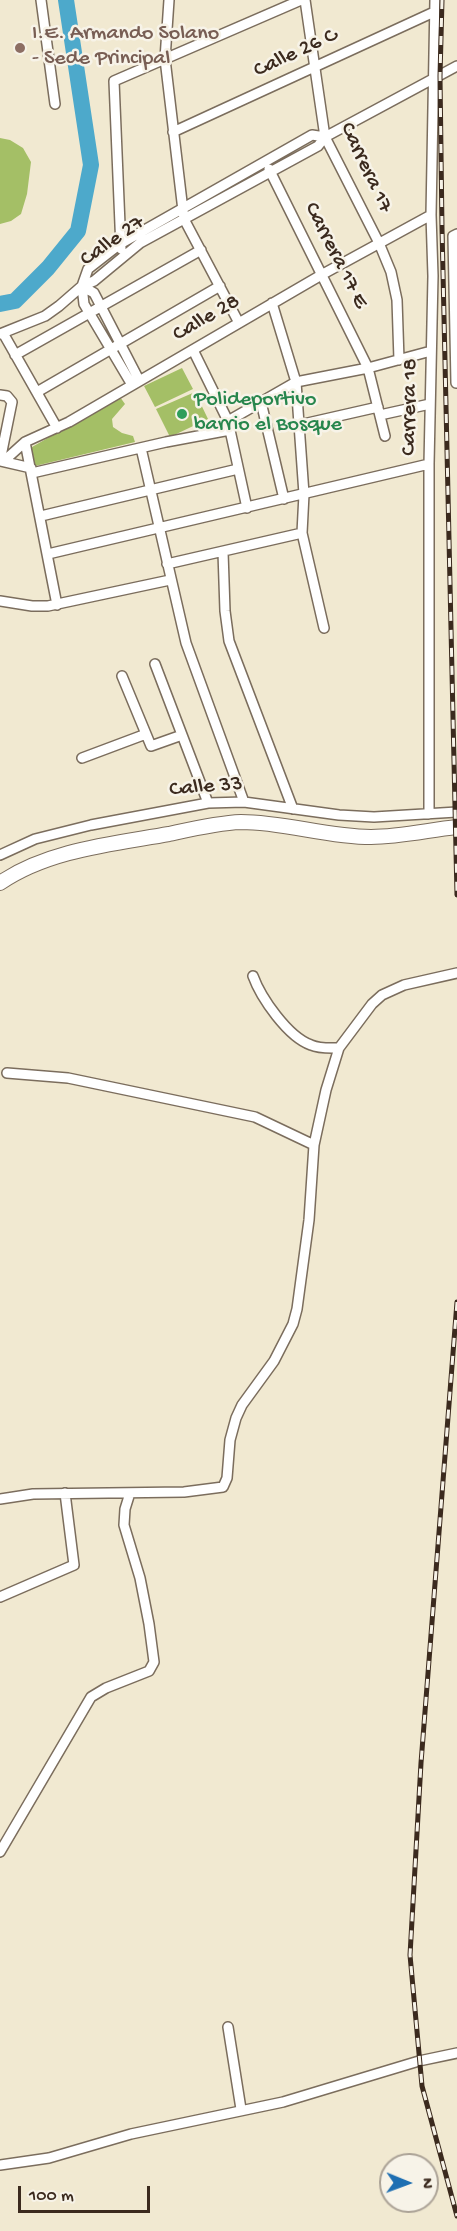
<!DOCTYPE html>
<html>
<head>
<meta charset="utf-8">
<style>
	body { margin:0 }
	#map { position:relative; width:457px; height:2231px; overflow:hidden; background:#f1e9d1; font-family:"Gochi Hand",sans-serif }
	canvas { display:block }
	.north { position:absolute; left:379px; top:2153px; width:60px; height:60px; box-sizing:border-box; background:#f7f3e8; border:2px solid #aca397; border-radius:50%; rotate:91deg; font-size:16px; font-weight:700; line-height:24px; text-align:center; color:#3b2a1e }
	.north::after { content:''; display:block; margin:auto; width:21px; height:27px; background:#1f6fb2; clip-path:polygon(50% 0,100% 100%,50% 72%,0 100%) }
	.scale { position:absolute; left:18px; top:2186px; width:132px; height:27px; box-sizing:border-box; border:3px solid #3b2a1e; border-top:0; padding-left:8px; font-size:18px; line-height:21px; white-space:nowrap; color:#3b2a1e; -webkit-text-stroke:4px #f7f3e8; paint-order:stroke }
</style>
</head>
<body>
<div id="map">
<canvas width="457" height="2231"></canvas>
<div class="north">N</div>
<div class="scale">100 m</div>
</div>
<script>
const ctx = document.querySelector('canvas').getContext('2d');
ctx.lineJoin = 'round';
function fill(path, color) { ctx.fillStyle = color; ctx.fill(path, 'evenodd'); }
function trace(path, color, width, dash) { ctx.strokeStyle = color; ctx.lineWidth = width; ctx.lineCap = dash ? 'butt' : 'round'; ctx.setLineDash(dash || []); ctx.stroke(path); }
function label(font, color, halo, rows, align = 'center') {
  ctx.font = font + ' "Gochi Hand",sans-serif'; ctx.lineWidth = 5; ctx.setLineDash([]); ctx.textBaseline = 'middle'; ctx.strokeStyle = halo; ctx.fillStyle = color; for (const [text, x, y, turn = 0] of rows) {
    ctx.save(); ctx.translate(x, y); ctx.rotate((+turn || 0) * Math.PI / 180); ctx.textAlign = isNaN(turn) ? turn : align; if (halo) ctx.strokeText(text, 0, 0); ctx.fillText(text, 0, 0); ctx.restore();
  }
}
const green = new Path2D(`
	M0,138L10,140L23,148L31,162L27,194L21,214L11,221L0,224Z
	M182,368L193,389L155,407L144,386Z
	M195,392L208,419L170,437L156,409Z
	M120,397L125,404L112,419L113,427L122,433L133,436L135,442L35,466C31,461 31,454 32,447Z`);
const river = new Path2D(`
	M0,304L15,301L48,268L78,231L91,165L66,0`);
const minor = new Path2D(`
	M41,0L55,104
	M169,0L165,59L184,219L239,323
	M305,0L325,137L379,243L391,272L397,300L399,360
	M173,132L434,12
	M269,169L368,368L385,436
	M121,249L114,81L301,0
	M82,286L94,293L139,380
	M272,303L296,382L304,494L302,533L324,628
	M3,333L57,428
	M0,334L45,316L59,306L82,286L94,281L140,243L318,146L325,137L457,66
	M193,350L228,421L247,508
	M15,355L201,250
	M456,383L453,236L457,234
	M132,385L84,304L82,286L88,269L120,244L312,135L325,137
	M37,392L220,286
	M0,395L7,396L12,402L0,461
	M261,402L284,499
	M380,415L430,404
	M228,421L296,382L368,368L431,351
	M299,425L378,407
	M25,442L57,605
	M141,448L186,643L244,802
	M5,460L25,442L69,422L323,274L431,215
	M1,461L31,468
	M32,473L166,442L230,430
	M41,516L238,469
	M223,552L225,611L229,641L293,809
	M48,554L429,464
	M167,564L302,533
	M0,601L32,606H48L170,580
	M155,664L208,803
	M122,676L151,746L182,735
	M82,758L146,734
	M429,814V464L433,276L431,215L435,0
	M0,855L35,839L91,825L208,803L244,802L339,815L374,817L457,812
	M253,976C261,998 288,1037 311,1045C320,1049 330,1048 339,1048
	M7,1073L68,1078L255,1117L314,1145
	M0,1499L33,1494L184,1492L223,1487L227,1478L230,1440L236,1418L242,1405L274,1361L293,1324L297,1309L309,1220L314,1145L326,1090L339,1048L372,1004L382,995L404,985L457,973
	M0,1597L74,1565L65,1493
	M0,1852L91,1697L106,1688L149,1671L154,1662L149,1624L140,1578L124,1525L125,1509L130,1493
	M228,2027L241,2109
	M0,2165L49,2158L131,2134L283,2102L419,2061L457,2053`);
const secondary = new Path2D(`
	M0,883C48,850 113,844 169,834C192,829 217,823 241,822C285,822 327,837 371,837C400,837 429,830 457,827`);
const rail = new Path2D(`
	M442,0L440,76L442,228L457,895
	M457,1302L421,1763L410,1955L422,2086L457,2216`);
const markers = [
	[20,48,6,"#8d6e63"],
	[182,414,6,"#2e9e5b"]
];
const educationNames = [
	["I.E. Armando Solano",32,35],
	["- Sede Principal",32,60]
];
const streetNames = [
	["Calle 26 C",296,54,-25],
	["Carrera 17",365,168,65],
	["Calle 27",113,242,-35],
	["Carrera 17 E",335,256,63],
	["Calle 28",207,319,-30],
	["Carrera 18",411,407,-89],
	["Calle 33",206,788,-5]
];
const leisureNames = [
	["Polideportivo",194,401],
	["barrio el Bosque",194,426]
];
fill(green, '#a4bf66');
trace(river, '#4da9cb', 16);
trace(minor, '#7b6d5d', 12);
trace(secondary, '#7b6d5d', 16);
trace(minor, '#fff', 9);
trace(secondary, '#fff', 14);
trace(rail, '#3b2a1e', 5);
trace(rail, '#f7f3e8', 3, [9]);
for (const [x, y, r, color] of markers) { const dot = new Path2D(); dot.arc(x, y, r, 0, 2 * Math.PI); ctx.fillStyle = color; ctx.fill(dot); trace(dot, '#f7f3e8', 2); }
label('22px', '#785e54', '#f7f3e8', educationNames, 'left');
label('22px', '#3b2a1e', '#f7f3e8', streetNames);
label('22px', '#27864d', '#f7f3e8', leisureNames, 'left');
</script>
</body>
</html>
